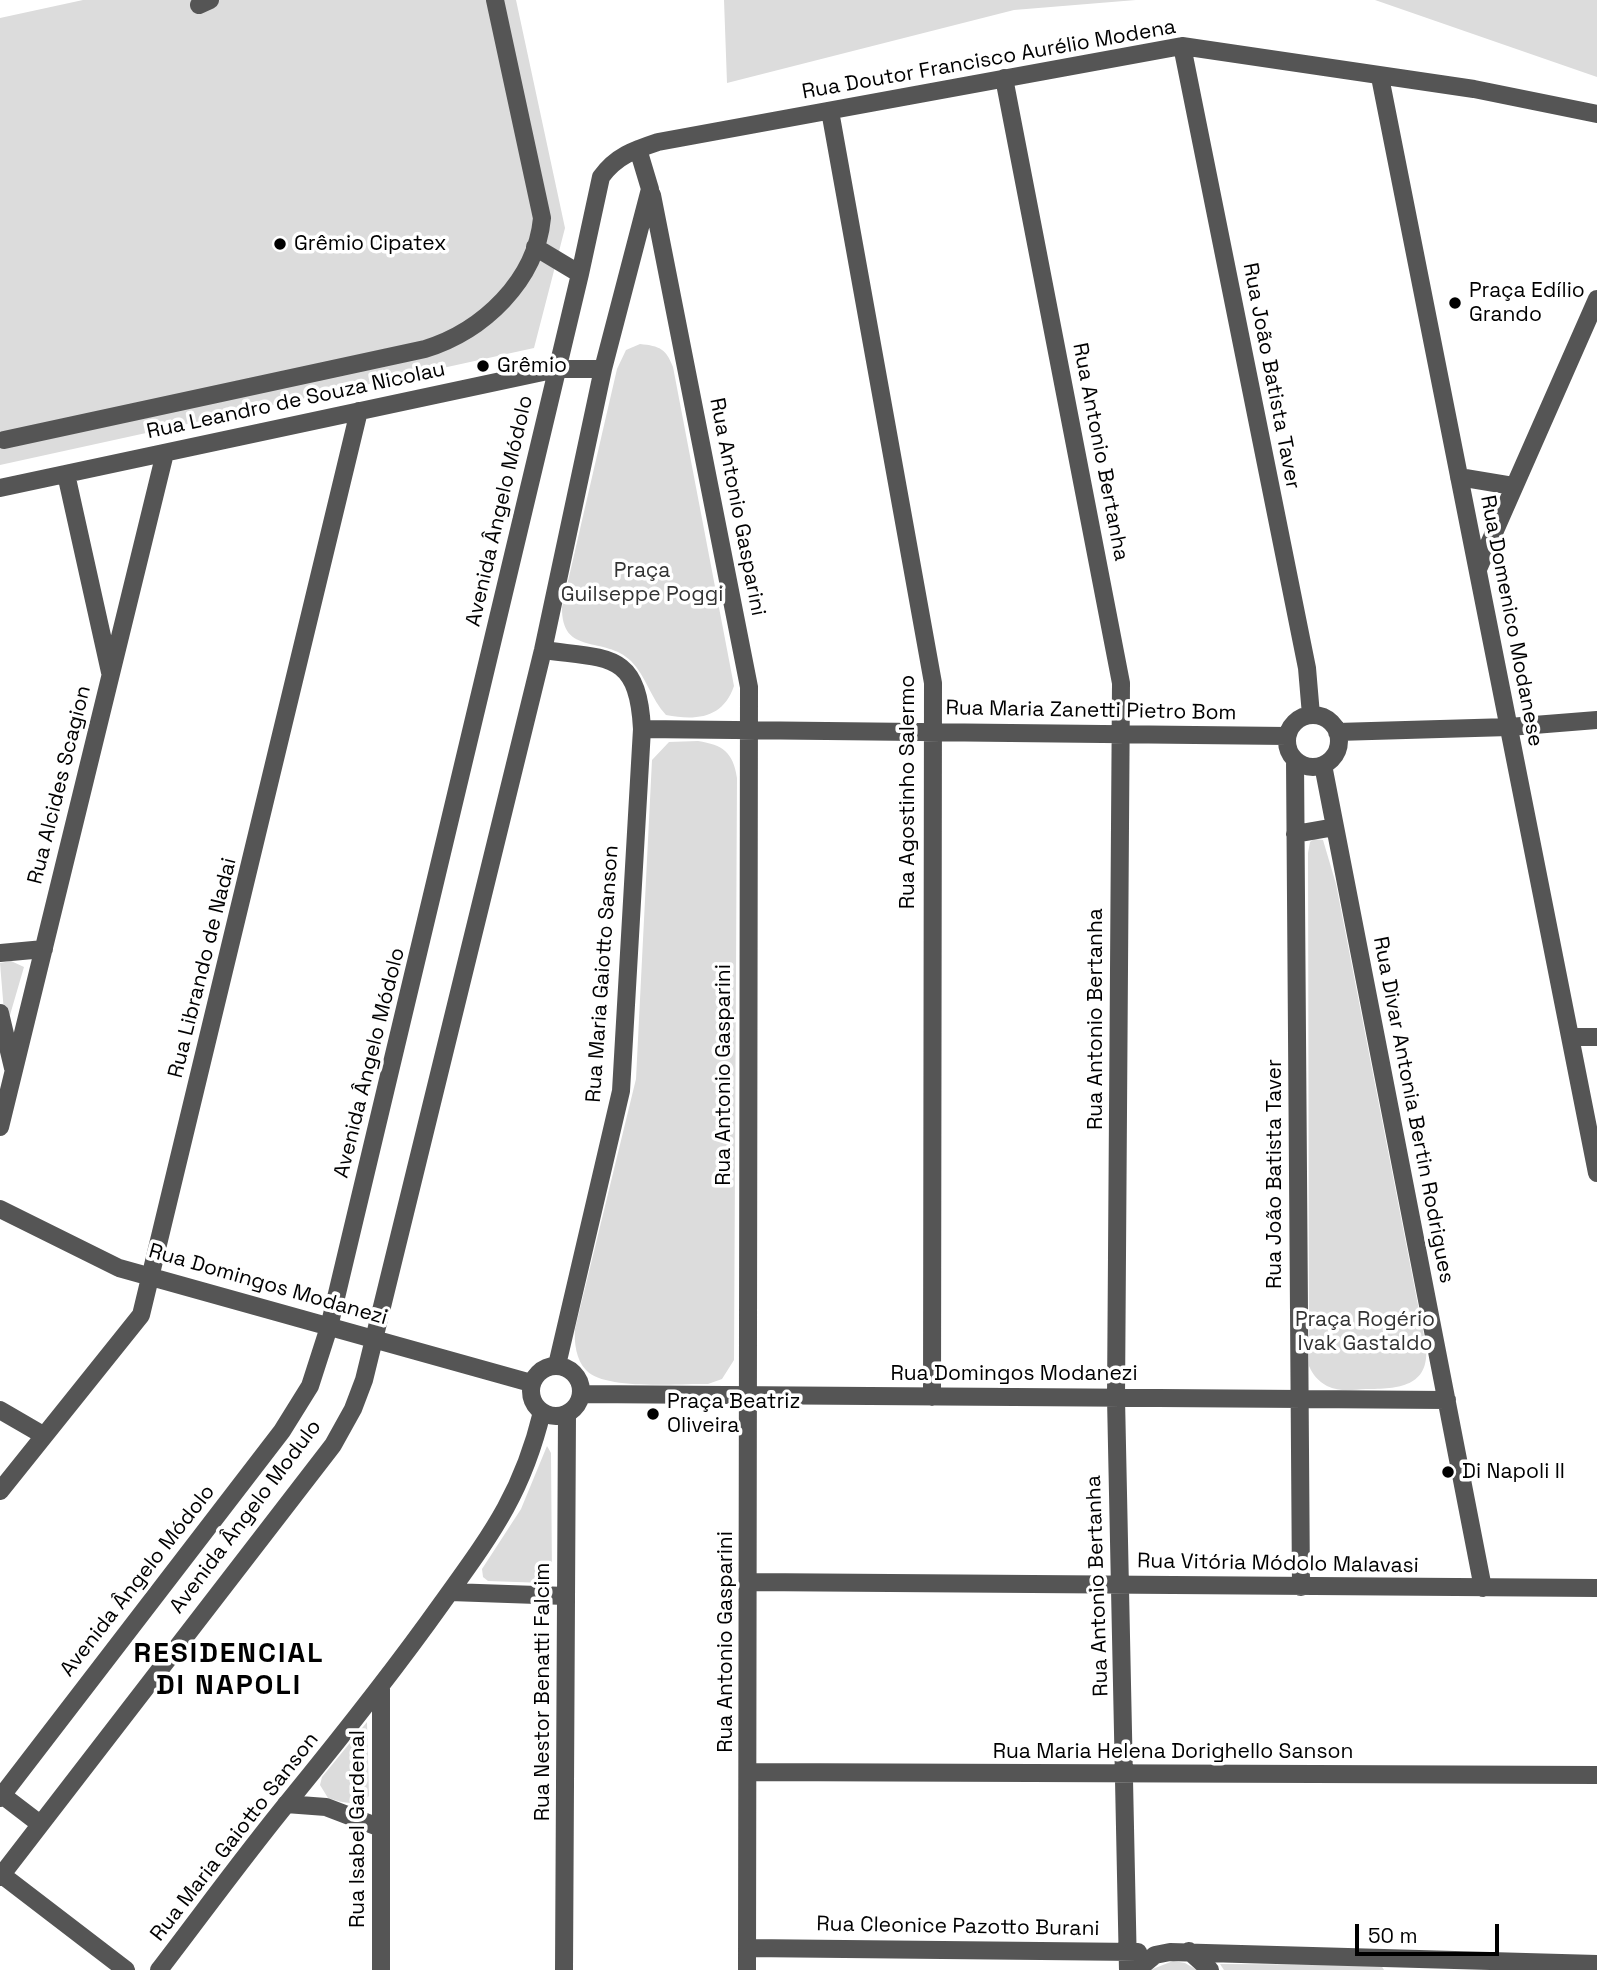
<!DOCTYPE html>
<html>
<head>
<meta charset="utf-8">
<style>
	body { margin:0 }
	#map { position:relative; width:1597px; height:1970px; overflow:hidden; background:#fff; font-family:"Space Grotesk",sans-serif }
	canvas { display:block }
	.scale { position:absolute; left:1355px; top:1924px; width:144px; height:32px; box-sizing:border-box; border:4px solid #000; border-top:0; padding-left:9px; font-size:21px; line-height:24px; white-space:nowrap; color:#000; -webkit-text-stroke:5px #fff; paint-order:stroke }
</style>
</head>
<body>
<div id="map">
<canvas width="1597" height="1970"></canvas>
<div class="scale">50 m</div>
</div>
<script>
const ctx = document.querySelector('canvas').getContext('2d');
ctx.lineJoin = 'round';
function fill(path, color) { ctx.fillStyle = color; ctx.fill(path, 'evenodd'); }
function trace(path, color, width, dash) { ctx.strokeStyle = color; ctx.lineWidth = width; ctx.lineCap = dash ? 'butt' : 'round'; ctx.setLineDash(dash || []); ctx.stroke(path); }
function label(font, color, halo, rows, align = 'center') {
  ctx.font = font + ' "Space Grotesk",sans-serif'; ctx.lineWidth = 7; ctx.setLineDash([]); ctx.textBaseline = 'middle'; ctx.strokeStyle = halo; ctx.fillStyle = color; for (const [text, x, y, turn = 0] of rows) {
    ctx.save(); ctx.translate(x, y); ctx.rotate((+turn || 0) * Math.PI / 180); ctx.textAlign = isNaN(turn) ? turn : align; if (halo) ctx.strokeText(text, 0, 0); ctx.fillText(text, 0, 0); ctx.restore();
  }
}
const green = new Path2D(`
	M83,0H516L565,228L534,348L0,465V18Z
	M724,0H1136L1014,10L727,83Z
	M1375,0H1597V77Z
	M640,344C660,346 666,349 673,367L734,686C723,718 697,721 666,715C651,699 646,676 631,661C605,635 561,657 562,607L617,369L626,350Z
	M698,741C723,745 733,752 737,778L734,1360L722,1379L708,1384C680,1383 605,1391 586,1370C576,1360 574,1342 575,1329L636,1079L652,760L669,742Z
	M1314,839L1323,840L1336,884L1426,1346C1430,1387 1398,1389 1366,1389C1353,1390 1339,1392 1327,1386C1318,1381 1313,1375 1309,1366L1308,853L1310,842Z
	M11,961L24,967L10,1015L4,1012L0,963Z
	M547,1446L551,1453L552,1579L545,1583L488,1581L483,1577L482,1569L521,1509Z
	M367,1722L369,1796C356,1808 342,1802 328,1798L320,1785L322,1777Z
	M1173,1961L1185,1963L1197,1970H1150Z
	M1220,1964L1381,1965L1384,1970H1224Z`);
const minor = new Path2D(`
	M199,5L210,0
	M1182,46L1307,668L1311,715
	M1380,77L1597,1173
	M1004,78L1121,683L1116,1398L1128,1970
	M830,111L933,683L932,1397
	M652,195L749,687L747,1970
	M535,247L580,274
	M4,440L425,349C483,331 536,281 542,218L495,0
	M66,474L110,672
	M1459,477L1513,486
	M0,488L557,369H603
	M1478,569L1597,299
	M543,650C608,659 638,651 642,729L621,1091L557,1365
	M1287 741a26 26 0 1 1 52 0a26 26 0 1 1-52 0Z
	M642,729L1287,736
	M1337,732L1509,727L1597,720
	M1295,760L1301,1587
	M1323,765L1483,1588
	M1295,834L1335,827
	M0,953L44,949
	M0,1013L13,1068
	M1570,1037H1597
	M0,1127L165,453
	M0,1209L119,1268L531,1383
	M531 1391a25 25 0 1 1 50 0a25 25 0 1 1-50 0Z
	M581,1394L1447,1400
	M0,1410L43,1435
	M0,1491L141,1315L359,411
	M749,1582L1597,1588
	M450,1592L566,1596
	M748,1772L1597,1775
	M2,1795L40,1824
	M0,1798L282,1431L310,1386L329,1327L580,274L601,177C616,156 634,150 658,142L1182,46L1474,89L1597,114
	M286,1804L326,1807L381,1828
	M2,1875L126,1970
	M0,1877L333,1445L353,1409L364,1380L543,650L603,369L650,189L638,149
	M747,1948L1138,1952
	M1189,1951L1210,1970
	M159,1970C202,1914 244,1856 289,1801C342,1736 393,1672 442,1603C490,1536 522,1495 542,1412
	M381,1970V1689
	M564,1970L567,1414
	M1137,1970L1155,1955L1170,1952L1597,1964`);
const markers = [
	[280,244,7,"#000"],
	[1455,303,7,"#000"],
	[483,366,7,"#000"],
	[653,1414,7,"#000"],
	[1448,1472,7,"#000"]
];
const streetNames = [
	["Rua Doutor Francisco Aurélio Modena",989,60,-10],
	["Rua João Batista Taver",1271,376,79],
	["Rua Leandro de Souza Nicolau",296,401,-12],
	["Rua Antonio Bertanha",1100,452,79],
	["Rua Antonio Gasparini",737,507,79],
	["Avenida Ângelo Módolo",500,511,-77],
	["Rua Domenico Modanese",1511,621,79],
	["Rua Maria Zanetti Pietro Bom",1091,711,1],
	["Rua Alcides Scagion",60,785,-76],
	["Rua Agostinho Salermo",908,792,-90],
	["Rua Librando de Nadai",203,968,-76],
	["Rua Maria Gaiotto Sanson",603,974,-86],
	["Rua Antonio Bertanha",1096,1019,-90],
	["Avenida Ângelo Módolo",370,1063,-76],
	["Rua Antonio Gasparini",724,1075,-90],
	["Rua Divar Antonia Bertin Rodrigues",1413,1110,79],
	["Rua João Batista Taver",1275,1174,-90],
	["Rua Domingos Modanezi",268,1285,16],
	["Rua Domingos Modanezi",1014,1374],
	["Avenida Ângelo Modulo",246,1517,-53],
	["Rua Vitória Módolo Malavasi",1278,1564,1],
	["Avenida Ângelo Módolo",138,1581,-52],
	["Rua Antonio Bertanha",1098,1586,-92],
	["Rua Antonio Gasparini",726,1642,-90],
	["Rua Nestor Benatti Falcim",543,1692,-90],
	["Rua Maria Helena Dorighello Sanson",1173,1752],
	["Rua Isabel Gardenal",358,1829,-90],
	["Rua Maria Gaiotto Sanson",235,1837,-52],
	["Rua Cleonice Pazotto Burani",958,1927,1]
];
const poiNames = [
	["Grêmio Cipatex",294,244],
	["Praça Edílio",1469,291],
	["Grando",1469,315],
	["Grêmio",497,366],
	["Praça Beatriz",667,1402],
	["Oliveira",667,1426],
	["Di Napoli II",1462,1472]
];
const parkNames = [
	["Praça",642,571],
	["Guilseppe Poggi",642,595],
	["Praça Rogério",1365,1320],
	["Ivak Gastaldo",1365,1344]
];
const districtNames = [
	["RESIDENCIAL",229,1654],
	["DI NAPOLI",229,1686]
];
fill(green, '#dcdcdc');
trace(minor, '#555', 18);
for (const [x, y, r, color] of markers) { const dot = new Path2D(); dot.arc(x, y, r, 0, 2 * Math.PI); ctx.fillStyle = color; ctx.fill(dot); trace(dot, '#fff', 2.5); }
label('21px', '#000', '#fff', streetNames);
label('21px', '#000', '#fff', poiNames, 'left');
label('21px', '#333', '#fff', parkNames);
ctx.letterSpacing = '2px';
label('bold 28px', '#000', '#fff', districtNames);
ctx.letterSpacing = '0px';
</script>
</body>
</html>
